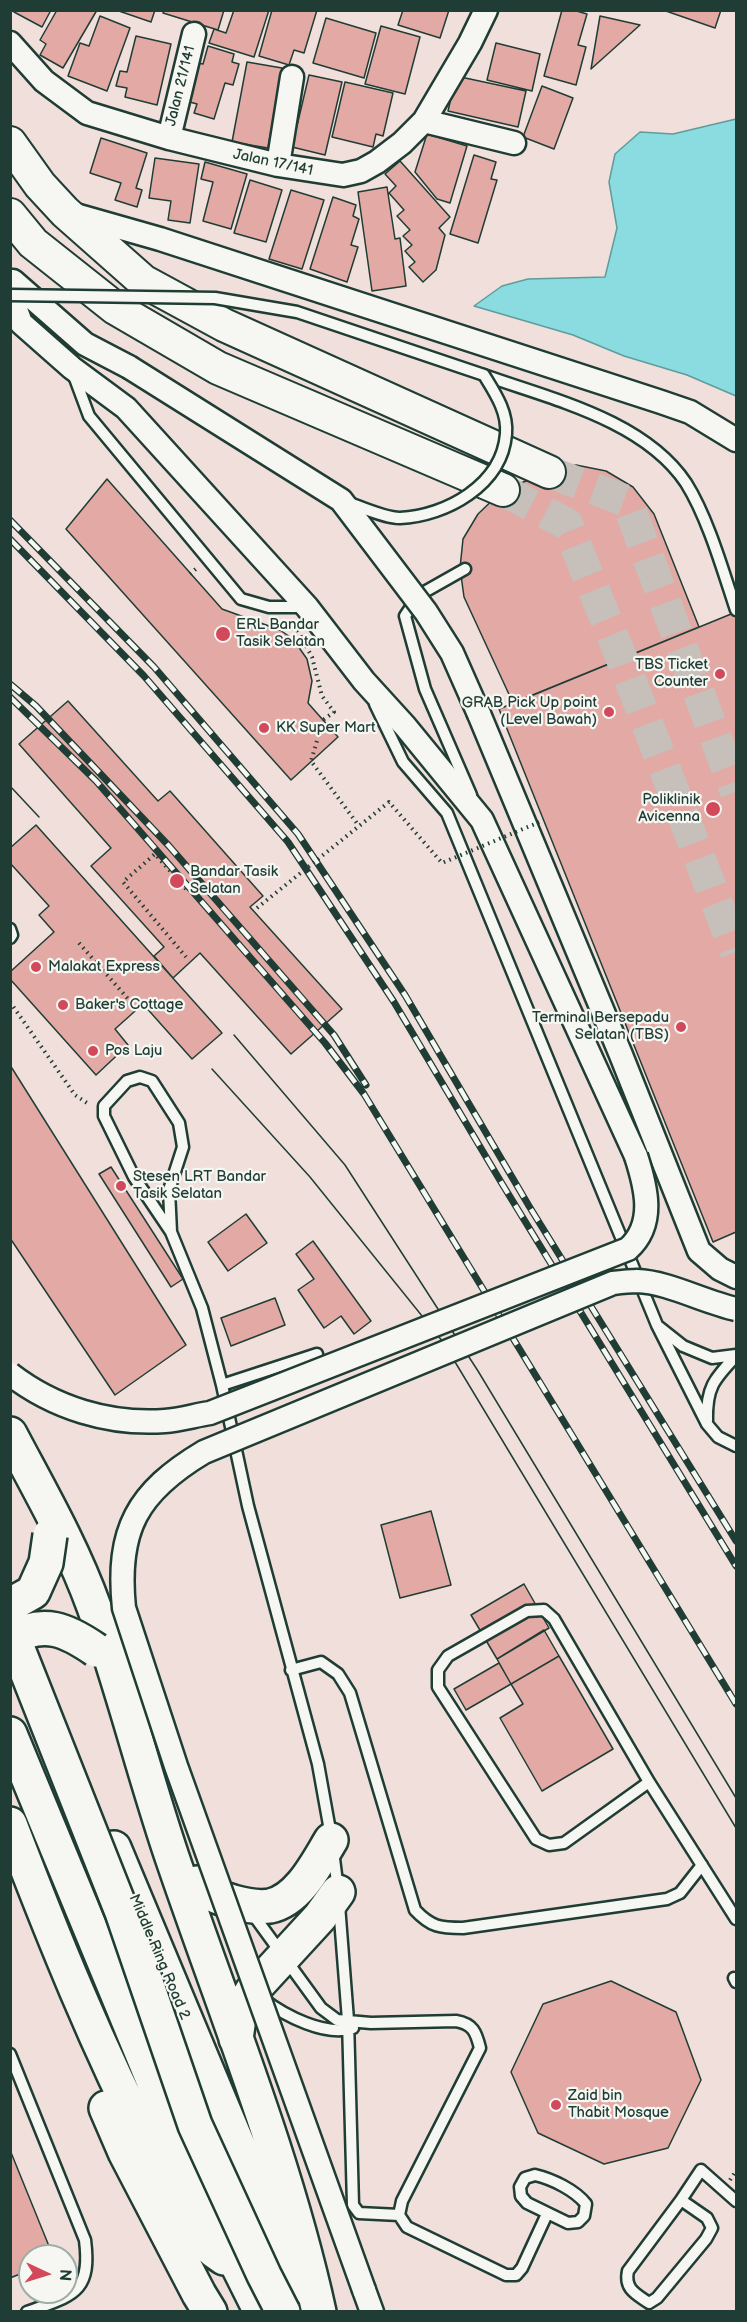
<!DOCTYPE html>
<html>
<head>
<meta charset="utf-8">
<style>
	body { margin:0 }
	#map { position:relative; width:747px; height:2322px; overflow:hidden; background:#f0dfdb; font-family:"Balsamiq Sans",sans-serif }
	canvas { display:block }
	.frame { position:absolute; inset:0; border:12px solid #1f3d34; pointer-events:none }
	.north { position:absolute; left:18px; top:2244px; width:60px; height:60px; box-sizing:border-box; background:#f6f6f2; border:2px solid #a0aca6; border-radius:50%; rotate:94deg; font-size:16px; font-weight:700; line-height:24px; text-align:center; color:#1f3d34 }
	.north::after { content:''; display:block; margin:auto; width:21px; height:27px; background:#d1495b; clip-path:polygon(50% 0,100% 100%,50% 72%,0 100%) }
</style>
</head>
<body>
<div id="map">
<canvas width="747" height="2322"></canvas>
<div class="frame"></div>
<div class="north">N</div>
</div>
<script>
const ctx = document.querySelector('canvas').getContext('2d');
ctx.lineJoin = 'round';
function fill(path, color) { ctx.fillStyle = color; ctx.fill(path, 'evenodd'); }
function trace(path, color, width, dash) { ctx.strokeStyle = color; ctx.lineWidth = width; ctx.lineCap = dash ? 'butt' : 'round'; ctx.setLineDash(dash || []); ctx.stroke(path); }
function label(font, color, halo, rows, align = 'center') {
  ctx.font = font + ' "Balsamiq Sans",sans-serif'; ctx.lineWidth = 4.5; ctx.setLineDash([]); ctx.textBaseline = 'middle'; ctx.strokeStyle = halo; ctx.fillStyle = color; for (const [text, x, y, turn = 0] of rows) {
    ctx.save(); ctx.translate(x, y); ctx.rotate((+turn || 0) * Math.PI / 180); ctx.textAlign = isNaN(turn) ? turn : align; if (halo) ctx.strokeText(text, 0, 0); ctx.fillText(text, 0, 0); ctx.restore();
  }
}
const water = new Path2D(`
	M736,119V396L687,375L624,356L573,335L474,306L502,286L528,279L605,277L617,228L609,182L615,154L640,132L673,134Z`);
const building = new Path2D(`
	M15,10H51L42,27L14,12Z
	M57,10H97L63,68L40,55L46,44L40,40Z
	M116,10H155L151,22Z
	M164,10H224L218,30L163,13Z
	M234,10H269L254,57L209,43L214,29L226,33Z
	M272,10H317L304,53L294,50L289,65L259,56Z
	M403,10H449L440,38L398,25Z
	M562,10H573L587,14L578,45L586,47L576,85L544,76Z
	M663,10H721L715,28Z
	M100,16L130,28L107,91L68,76L80,43L89,46Z
	M600,16L640,25L591,69Z
	M326,18L376,33L364,78L313,63Z
	M381,26L420,37L405,94L365,84Z
	M136,36L171,44L157,105L125,97L127,88L116,86L120,71L127,72Z
	M496,43L540,54L532,91L487,80Z
	M208,46L234,54L232,62L239,64L233,85L225,83L214,119L194,113L197,104L186,101L198,63L203,64Z
	M247,62L282,68L268,148L232,142Z
	M309,75L342,82L325,155L292,147Z
	M456,76L526,91L518,127L448,111Z
	M345,82L393,93L383,136L376,134L373,147L332,137Z
	M542,86L573,98L554,149L523,137Z
	M427,134L467,146L450,203L437,199L415,172Z
	M101,138L147,153L136,188L142,190L137,207L115,200L121,183L90,173Z
	M474,155L496,162L491,179L497,180L478,243L450,234Z
	M155,158L199,164L190,223L168,220L171,201L149,198Z
	M400,161L450,217L439,228L445,235L436,270L423,282L409,267L415,262L405,251L412,245L403,236L410,230L397,216L404,210L389,193L396,186L385,174Z
	M205,162L247,174L231,229L203,221L213,182L201,179Z
	M250,180L282,190L266,242L234,233Z
	M387,187L395,239L400,238L406,286L372,291L358,192Z
	M291,190L324,200L302,269L269,259Z
	M333,197L356,205L353,216L359,219L351,245L358,247L347,282L310,269Z
	M576,465L606,471L633,487L654,514L699,627L513,703L464,597L460,568L463,539L478,514L503,490L549,472Z
	M107,479L222,609L280,630L293,639L307,659L312,681L308,703L338,737L291,780L66,529Z
	M736,612V1232L713,1242L499,709Z
	M68,701L158,801L170,791L263,896L250,907L342,1009L291,1054L200,953L173,978L154,956L164,947L91,866L111,848L19,744Z
	M36,825L222,1033L192,1059L143,1004L115,1029L128,1045L96,1075L10,979V972L54,932L39,915L49,906L10,863V848Z
	M10,1065L186,1345L115,1395L10,1238Z
	M111,1167L183,1279L171,1287L99,1174Z
	M246,1214L267,1243L228,1271L208,1242Z
	M313,1241L371,1321L354,1334L341,1316L324,1328L298,1290L314,1279L296,1254Z
	M275,1298L285,1325L231,1346L221,1318Z
	M431,1511L451,1585L400,1598L381,1525Z
	M524,1584L549,1628L497,1659L471,1615Z
	M544,1630L559,1656L511,1684L497,1659Z
	M559,1656L613,1749L542,1791L500,1718L523,1704L511,1684Z
	M499,1663L511,1684L466,1710L454,1689Z
	M611,1981L676,2012L701,2080L668,2148L604,2164L538,2133L511,2072L543,2004Z
	M10,2150L53,2256H30V2270L10,2278Z`);
const secondaryTunnel = new Path2D(`
	M549,472L627,501L736,792
	M503,490L567,524L622,659L736,952`);
const path = new Path2D(`
	M190,574L197,568
	M281,623L298,631L312,657L322,696L334,712L323,720L311,761L359,826
	M186,889L155,854L123,882L186,957
	M79,943L129,1000
	M10,1002L75,1095L90,1105
	M730,2180L736,2171`);
const lane = new Path2D(`
	M73,373L89,416L241,599L269,607H304
	M484,375C551,399 644,420 686,483C708,518 723,571 736,610
	M465,569L419,595L405,616L425,689L471,795
	M375,704L403,762L447,813L657,1325L707,1424L718,1437L736,1446
	M10,929L12,935L10,938
	M171,1232L169,1190L183,1147L179,1123L152,1081L140,1077L127,1081L104,1106V1116L134,1177L171,1232L202,1308L222,1385L248,1506L318,1764L331,1836
	M659,1327L683,1346L712,1358L736,1355
	M222,1385L317,1354
	M707,1421C706,1388 714,1379 736,1356
	M291,1670L321,1662L338,1674L350,1693L415,1910C431,1927 440,1928 463,1928L667,1899L680,1893L702,1865
	M649,1782L564,1843L549,1845L536,1839L438,1687V1670L448,1656L527,1611L544,1610L554,1619L649,1782L736,1919
	M333,1851L338,1890
	M339,1905L348,2020L353,2205L359,2213L399,2215
	M252,1913L321,2008L337,2020L371,2023L456,2021C473,2024 476,2032 480,2048L402,2201L399,2215L407,2227L506,2275H516L522,2268L547,2214
	M734,1978L736,1982
	M263,1999C285,2016 326,2037 353,2028
	M10,2054L85,2240C92,2294 72,2295 27,2312
	M535,2175C552,2179 575,2190 586,2204L584,2216L578,2222L568,2223L527,2203L521,2196L520,2187L525,2178Z
	M681,2200L707,2218L712,2228L706,2239L657,2298L649,2303C636,2294 624,2289 628,2271L681,2200L701,2170L736,2201`);
const street = new Path2D(`
	M10,43L44,81L87,113L169,138L278,165L343,175L361,171L377,162L402,143L424,121L470,43L486,10
	M424,121L514,143
	M169,138L194,34
	M278,165L292,77
	M72,214L160,239L661,402L690,412L736,440
	M13,281L85,344L129,367
	M10,293L21,323L72,368L126,408L307,607L364,681L405,726L482,820L636,1156
	M479,714L621,1055L699,1251L720,1269L736,1277
	M364,2290L372,2312`);
const secondary = new Path2D(`
	M10,143L40,185L65,212L143,281L224,325L549,472
	M10,215L33,243L115,308L218,368L503,490`);
const highway = new Path2D(`
	M10,1434C40,1491 72,1546 94,1607C123,1689 144,1774 172,1857C223,2007 285,2157 319,2312
	M10,1734L191,2172L261,2312
	M10,1824C53,1937 98,2048 153,2155C172,2191 188,2236 224,2258
	M114,1848L284,2255L300,2286
	M197,1883C206,1893 220,1898 233,1902C244,1905 258,1908 270,1906C299,1900 317,1863 331,1840
	M236,2039L240,2011L252,1991L320,1917L338,1892
	M106,2108L125,2152L199,2294L210,2312`);
const tram = new Path2D(`
	M10,786L39,817
	M234,1035L345,1165L478,1371L736,1798
	M212,1069L310,1177L443,1342L736,1828`);
const rail = new Path2D(`
	M10,520L154,667L298,834L405,995L529,1206L736,1541
	M10,539L144,676L288,842L394,1002L501,1182L736,1566
	M10,684L36,706L169,846L334,1035L366,1085
	M10,697L96,781L325,1043L364,1094L736,1704`);
const pathBridge = new Path2D(`
	M257,908L389,802L442,863L542,821`);
const laneBridge = new Path2D(`
	M10,295L215,298L297,312L484,375C495,393 508,412 506,434C502,485 446,516 400,518C385,518 361,507 347,502`);
const streetBridge = new Path2D(`
	M129,367L341,500L426,612L452,653L479,714
	M10,1374C54,1408 109,1425 165,1421C180,1420 196,1415 210,1413L628,1249C656,1224 646,1187 636,1156
	M364,2290L176,1766L124,1608C116,1530 137,1492 204,1452L613,1283C621,1282 629,1281 637,1281C668,1282 704,1302 736,1309`);
const highwayBridge = new Path2D(`
	M10,1605L33,1592L46,1563L50,1535
	M10,1629L122,1912L195,2125L264,2275L283,2312
	M10,1639C44,1619 67,1630 96,1650`);
const markers = [
	[223,634,8,"#d1495b"],
	[720,674,6,"#d1495b"],
	[609,712,6,"#d1495b"],
	[264,728,6,"#d1495b"],
	[713,809,8,"#d1495b"],
	[177,881,8,"#d1495b"],
	[36,967,6,"#d1495b"],
	[63,1005,6,"#d1495b"],
	[681,1027,6,"#d1495b"],
	[93,1051,6,"#d1495b"],
	[121,1186,6,"#d1495b"],
	[556,2105,6,"#d1495b"]
];
const streetNames = [
	["Jalan 21/141",181,86,-76],
	["Jalan 17/141",273,163,12],
	["Middle Ring Road 2",159,1957,67]
];
const poiNames = [
	["ERL Bandar",236,625],
	["Tasik Selatan",236,642],
	["TBS Ticket",708,665,"right"],
	["Counter",708,682,"right"],
	["GRAB Pick Up point",597,703,"right"],
	["(Level Bawah)",597,720,"right"],
	["KK Super Mart",276,728],
	["Poliklinik",700,800,"right"],
	["Avicenna",700,817,"right"],
	["Bandar Tasik",190,872],
	["Selatan",190,889],
	["Malakat Express",48,967],
	["Baker's Cottage",75,1005],
	["Terminal Bersepadu",669,1018,"right"],
	["Selatan (TBS)",669,1035,"right"],
	["Pos Laju",105,1051],
	["Stesen LRT Bandar",133,1177],
	["Tasik Selatan",133,1194],
	["Zaid bin",568,2096],
	["Thabit Mosque",568,2113]
];
fill(water, '#8adce0');
trace(water, '#5f9c9b', 1.5);
fill(building, '#e3a9a4');
trace(building, '#1f3d34', 1.5);
trace(secondaryTunnel, '#c6bfba', 32, [32, 16]);
trace(lane, '#1f3d34', 15);
trace(street, '#1f3d34', 27);
trace(secondary, '#1f3d34', 36);
trace(highway, '#1f3d34', 38);
trace(path, '#1f3d34', 4, [1.5, 4.5]);
trace(lane, '#f6f6f2', 10);
trace(street, '#f6f6f2', 22);
trace(secondary, '#f6f6f2', 32);
trace(highway, '#f6f6f2', 33);
trace(tram, '#1f3d34', 1.5);
trace(rail, '#1f3d34', 7);
trace(rail, '#f6f6f2', 4.5, [14]);
trace(laneBridge, '#1f3d34', 15, []);
trace(streetBridge, '#1f3d34', 27, []);
trace(highwayBridge, '#1f3d34', 38, []);
trace(pathBridge, '#1f3d34', 4, [1.5, 4.5]);
trace(laneBridge, '#f6f6f2', 10);
trace(streetBridge, '#f6f6f2', 22);
trace(highwayBridge, '#f6f6f2', 33);
for (const [x, y, r, color] of markers) { const dot = new Path2D(); dot.arc(x, y, r, 0, 2 * Math.PI); ctx.fillStyle = color; ctx.fill(dot); trace(dot, '#f6f6f2', 2); }
label('15px', '#1f3d34', '#f6f6f2', streetNames);
label('15px', '#1f3d34', '#f6f6f2', poiNames, 'left');
</script>
</body>
</html>
